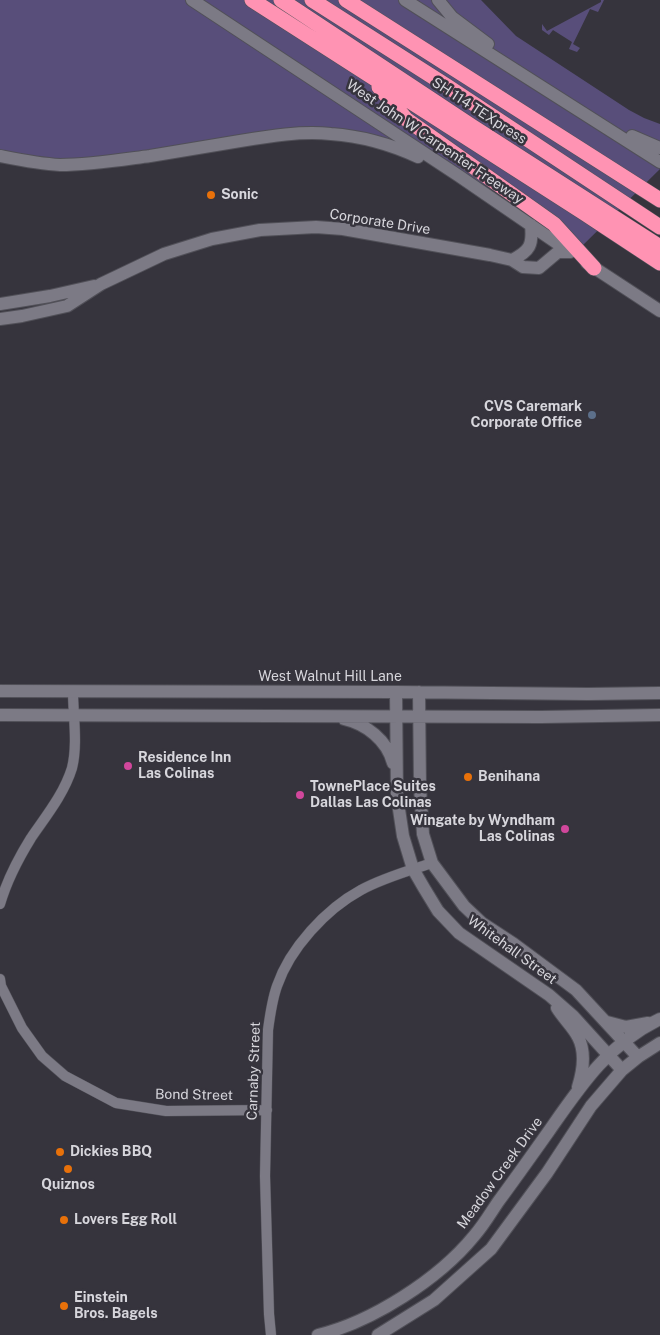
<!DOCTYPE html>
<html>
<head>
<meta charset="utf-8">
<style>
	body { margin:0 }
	canvas { display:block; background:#36343d }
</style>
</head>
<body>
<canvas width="660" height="1335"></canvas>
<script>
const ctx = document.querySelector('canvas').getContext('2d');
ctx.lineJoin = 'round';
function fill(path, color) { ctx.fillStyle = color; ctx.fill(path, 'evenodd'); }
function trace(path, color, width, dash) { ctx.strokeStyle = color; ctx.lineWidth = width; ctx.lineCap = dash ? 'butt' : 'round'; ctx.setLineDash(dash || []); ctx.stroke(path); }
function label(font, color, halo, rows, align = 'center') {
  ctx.font = font + ' "Public Sans",sans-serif'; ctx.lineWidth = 5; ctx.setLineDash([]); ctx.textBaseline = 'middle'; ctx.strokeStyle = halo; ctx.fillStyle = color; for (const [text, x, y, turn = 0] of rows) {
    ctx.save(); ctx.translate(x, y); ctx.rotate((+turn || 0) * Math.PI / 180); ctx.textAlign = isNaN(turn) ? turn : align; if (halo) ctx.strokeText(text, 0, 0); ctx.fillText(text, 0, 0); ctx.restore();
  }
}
const green = new Path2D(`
	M0,0H481L516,36L629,110L644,118L660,124V169L582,246L483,184L376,139L327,129L80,163L0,154Z
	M601,0H604L598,12L590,9L573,44L580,48L577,52L569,49L572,42L553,30L549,35L542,30V24L547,31L601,2Z`);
const street = new Path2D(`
	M0,904C7,880 18,859 31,838C46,816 64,794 72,768C78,744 73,715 73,691
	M0,979L1,986L22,1028L42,1056L65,1076L116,1103L166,1111L267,1110
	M271,1335L269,1314L265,1176L268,1030C270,1015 272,1000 277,986C290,948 326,909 361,890C383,878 408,871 432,863`);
const secondary = new Path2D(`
	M192,0L459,176L570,252
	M405,0L660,162
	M438,0L452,17L488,44
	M632,136L660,148
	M0,156C20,160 39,164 60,165C90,165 120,160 150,156C180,151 210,146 240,141C270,136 301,131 331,134C360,136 392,145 418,157
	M512,260C530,251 533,245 531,225
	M587,263L660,311
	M0,304L50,296L94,286
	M0,319L22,316L67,306L101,284L164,254L212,239L260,230L316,227L343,229L490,255L512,260L523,267L539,268L558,252H569
	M0,691L396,692L588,694L660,693
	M396,692L397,796L403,836L413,869L424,888L438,911L459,933L549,995L573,1016L622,1070
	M419,692L420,788L423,834L432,863L464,906L482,923L514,944L576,990L638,1057
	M0,715L541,717L660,715
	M344,719C366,724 387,740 393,763
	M557,1008C563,1018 573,1027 578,1037C586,1052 583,1071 578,1087
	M607,1022L626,1027L648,1023
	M318,1335C372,1322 439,1279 474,1236C483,1226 490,1214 498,1202C515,1179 532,1155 549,1131C581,1085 608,1044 660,1019
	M378,1335L434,1300L491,1249L547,1173L591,1106L622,1070L638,1057L660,1043`);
const highway = new Path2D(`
	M252,0L584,213L660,263
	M281,0L473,127L660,247
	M312,0L447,86L660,227
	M346,0L660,200
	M379,87L406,119L554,224L594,268`);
const markers = [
	[211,195,5,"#e8710a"],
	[592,415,5,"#5c6f8a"],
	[128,766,5,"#d1479c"],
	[468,777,5,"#e8710a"],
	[300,795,5,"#d1479c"],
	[565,829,5,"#d1479c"],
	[60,1152,5,"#e8710a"],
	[68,1169,5,"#e8710a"],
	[64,1220,5,"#e8710a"],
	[64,1306,5,"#e8710a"]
];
const streetNames = [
	["SH 114 TEXpress",479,111,33],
	["West John W Carpenter Freeway",435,142,34],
	["Corporate Drive",380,222,9],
	["West Walnut Hill Lane",330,677],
	["Whitehall Street",512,950,36],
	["Carnaby Street",254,1071,-88],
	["Bond Street",194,1095,1],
	["Meadow Creek Drive",500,1173,-54]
];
const poiNames = [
	["Sonic",221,195],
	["CVS Caremark",582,407,"right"],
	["Corporate Office",582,423,"right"],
	["Residence Inn",138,758],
	["Las Colinas",138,774],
	["Benihana",478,777],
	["TownePlace Suites",310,787],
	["Dallas Las Colinas",310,803],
	["Wingate by Wyndham",555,821,"right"],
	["Las Colinas",555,837,"right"],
	["Dickies BBQ",70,1152],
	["Quiznos",68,1185,"center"],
	["Lovers Egg Roll",74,1220],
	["Einstein",74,1298],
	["Bros. Bagels",74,1314]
];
fill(green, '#584e7a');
trace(street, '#515058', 11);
trace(secondary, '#515058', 14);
trace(highway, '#515058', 16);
trace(street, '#7c7a85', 10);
trace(secondary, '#7c7a85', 12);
trace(highway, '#ff93b3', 15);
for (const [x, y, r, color] of markers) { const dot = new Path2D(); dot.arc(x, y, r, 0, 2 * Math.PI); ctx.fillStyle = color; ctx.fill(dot); trace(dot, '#36343d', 2); }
label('14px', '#d7d6dc', '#36343d', streetNames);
label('bold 14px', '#d7d6dc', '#36343d', poiNames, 'left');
</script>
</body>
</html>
